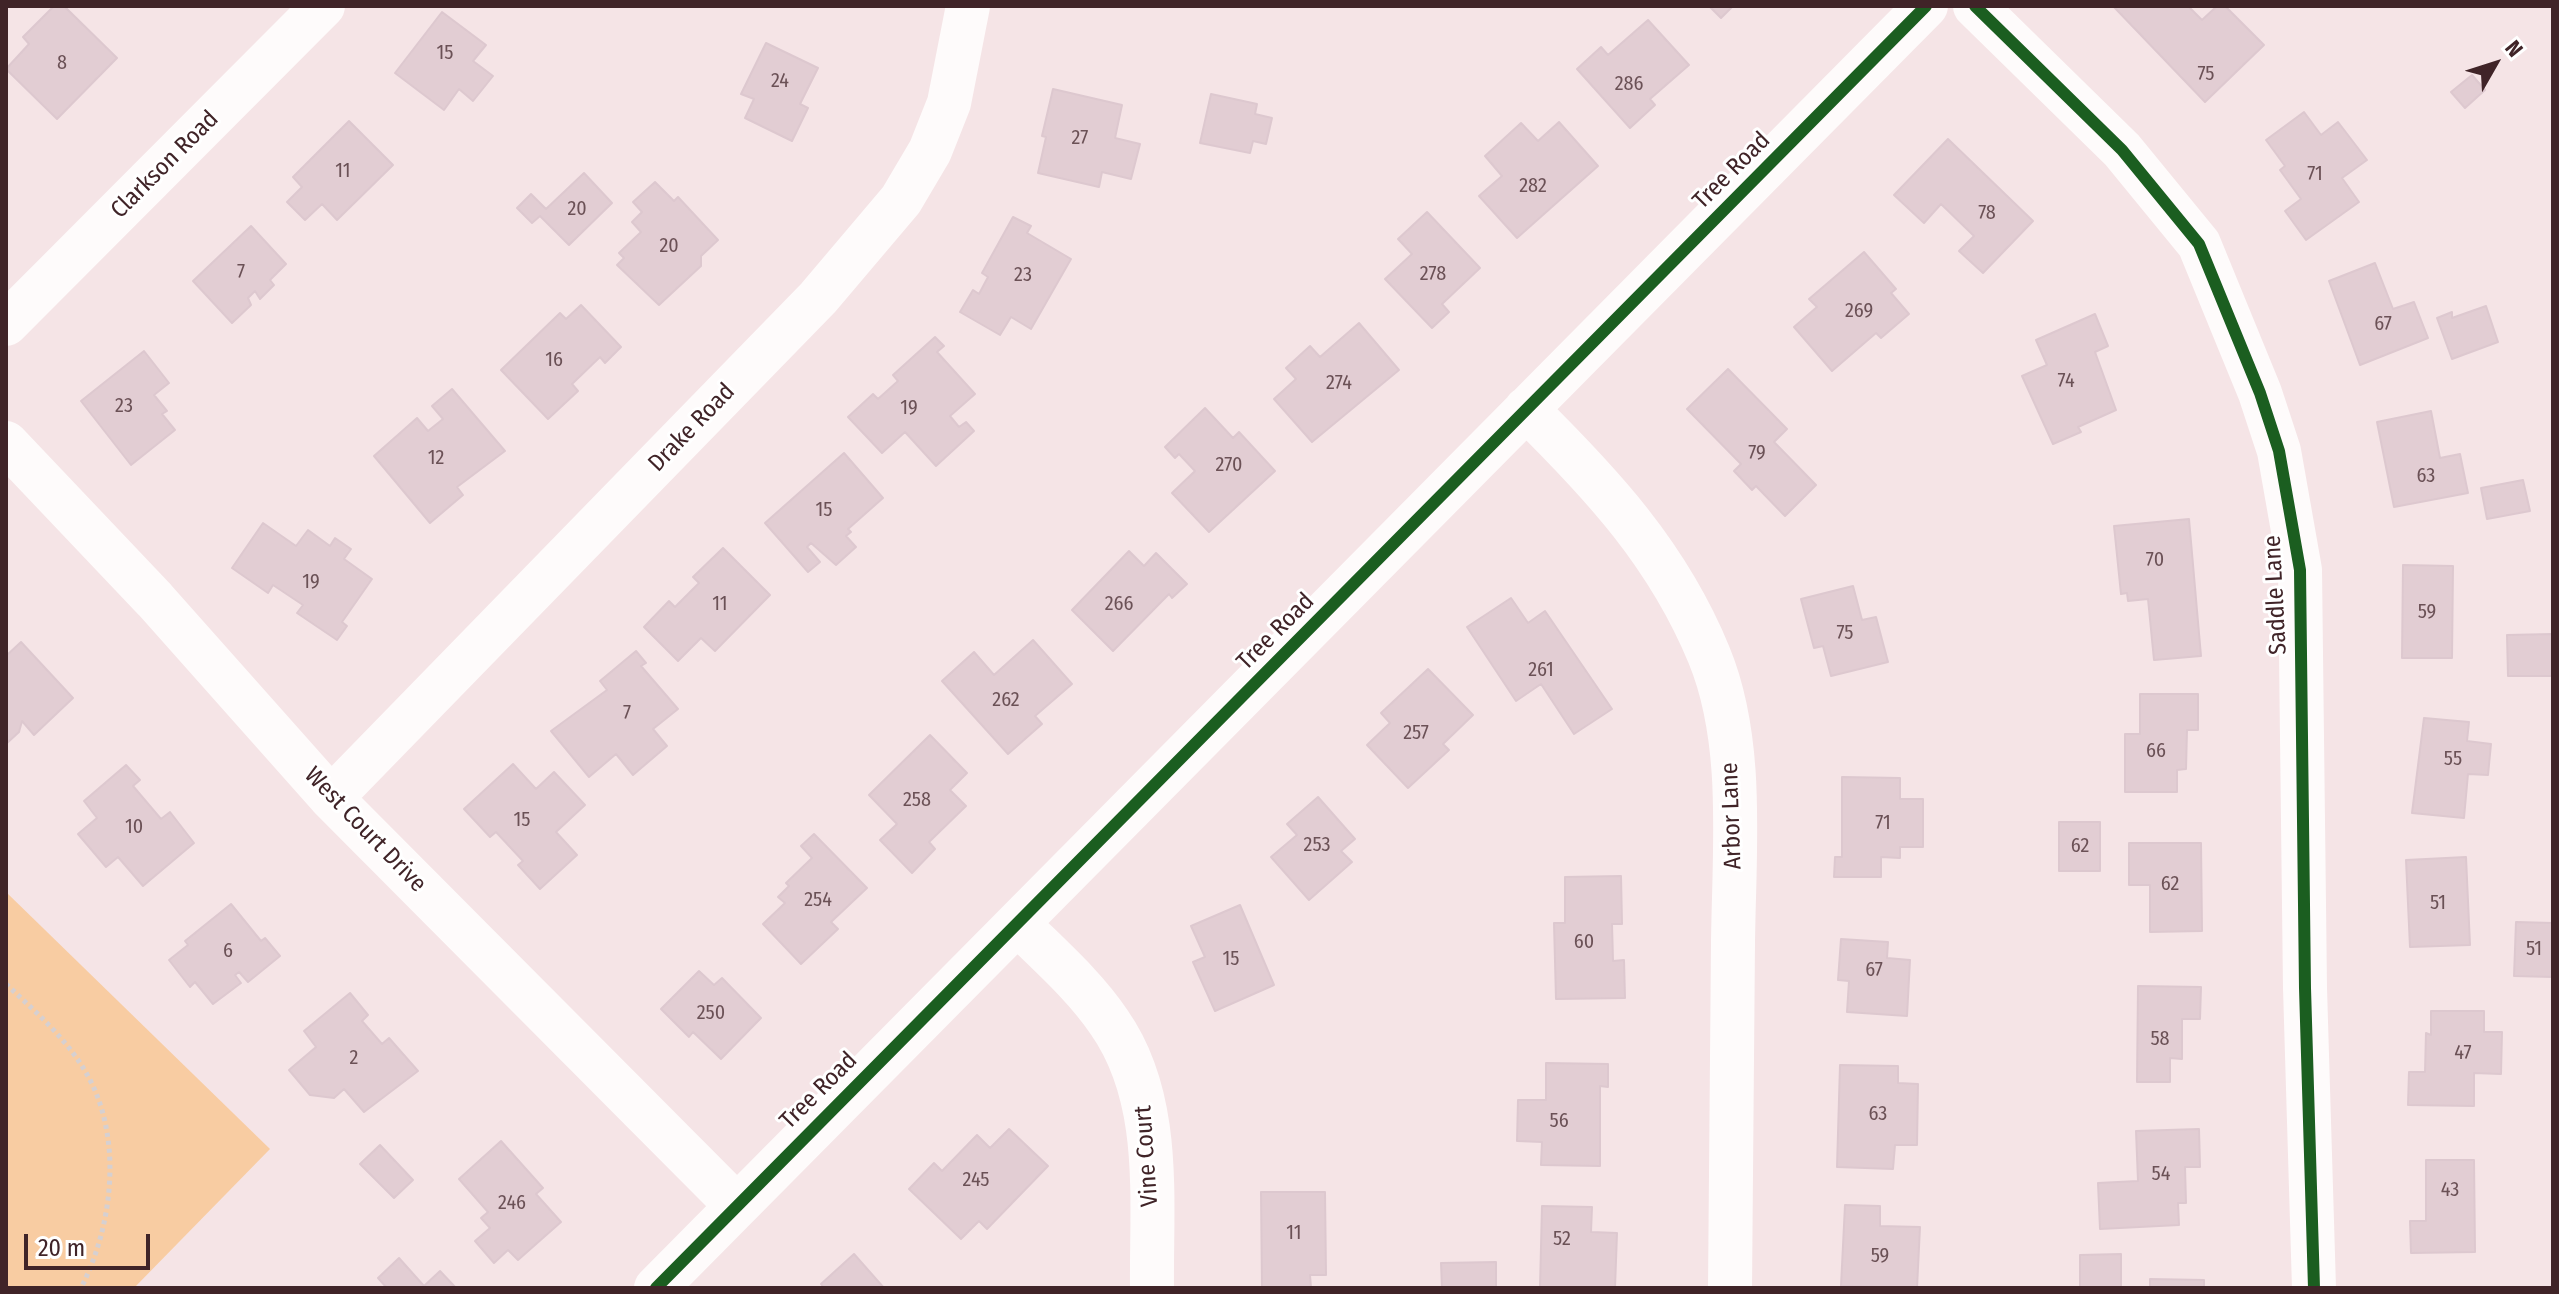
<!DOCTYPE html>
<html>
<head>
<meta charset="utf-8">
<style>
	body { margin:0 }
	#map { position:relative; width:2559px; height:1294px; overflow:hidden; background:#f5e4e6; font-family:"Fira Sans Condensed",sans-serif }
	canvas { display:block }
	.frame { position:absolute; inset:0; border:8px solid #402428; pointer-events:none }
	.north { position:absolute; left:2455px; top:24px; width:80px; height:80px; -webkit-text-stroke:6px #fff; paint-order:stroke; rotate:51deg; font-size:22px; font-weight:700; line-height:32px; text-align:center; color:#402428 }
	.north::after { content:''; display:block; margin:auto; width:28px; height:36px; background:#402428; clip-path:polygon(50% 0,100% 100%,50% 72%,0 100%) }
	.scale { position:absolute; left:24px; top:1234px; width:126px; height:36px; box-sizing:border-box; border:4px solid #402428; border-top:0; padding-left:10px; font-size:24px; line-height:28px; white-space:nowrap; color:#402428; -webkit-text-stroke:6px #fff; paint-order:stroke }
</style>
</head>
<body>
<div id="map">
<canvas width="2559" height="1294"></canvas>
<div class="frame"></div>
<div class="north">N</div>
<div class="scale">20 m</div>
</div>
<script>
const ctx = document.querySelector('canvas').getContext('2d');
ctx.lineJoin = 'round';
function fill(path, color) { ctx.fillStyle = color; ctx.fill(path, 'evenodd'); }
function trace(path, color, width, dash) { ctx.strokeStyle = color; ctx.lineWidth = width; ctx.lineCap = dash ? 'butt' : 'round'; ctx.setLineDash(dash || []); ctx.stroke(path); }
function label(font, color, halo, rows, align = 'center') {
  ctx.font = font + ' "Fira Sans Condensed",sans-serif'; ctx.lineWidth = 6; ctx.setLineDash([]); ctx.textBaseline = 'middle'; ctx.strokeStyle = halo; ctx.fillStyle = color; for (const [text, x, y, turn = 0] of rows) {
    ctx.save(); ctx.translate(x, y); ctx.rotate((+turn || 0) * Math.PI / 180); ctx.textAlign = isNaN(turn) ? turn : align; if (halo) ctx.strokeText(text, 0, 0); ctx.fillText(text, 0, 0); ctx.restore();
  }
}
const green = new Path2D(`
	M6,892L270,1149L134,1288H6Z`);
const building = new Path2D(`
	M54,6H64L117,58L57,119L6,69L29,44L23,37Z
	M1709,6H1733L1721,18Z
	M2113,6H2188L2202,20L2217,6H2225L2264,45L2205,102Z
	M442,12L486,45L473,61L493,76L473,101L459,89L444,110L395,73Z
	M1648,20L1689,65L1650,99L1655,105L1630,128L1577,69L1601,47L1608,55Z
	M766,43L818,68L800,104L808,108L792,141L745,118L754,99L741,94Z
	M2472,75L2485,90L2465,108L2451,92Z
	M1053,89L1122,105L1115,138L1140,144L1131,179L1102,172L1099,187L1038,173L1046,137L1042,136Z
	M1211,94L1257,104L1255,114L1272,118L1266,144L1253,141L1250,153L1200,143Z
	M2304,112L2321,135L2338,122L2367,160L2342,178L2359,202L2306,240L2285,211L2301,199L2280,170L2285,166L2266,140Z
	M349,121L393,165L337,220L322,204L305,220L287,202L302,187L293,177Z
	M1559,122L1598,166L1517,238L1479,196L1502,176L1485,156L1521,123L1538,141Z
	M1948,139L2033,221L1983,273L1959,251L1974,236L1941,204L1924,223L1894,195Z
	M584,173L612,203L569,245L540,216L532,223L517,208L531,194L546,209Z
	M655,182L674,201L678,197L718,240L701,256V266L659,305L617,265L624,258L619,253L641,232L632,222L642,212L633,202Z
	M1427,212L1480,268L1442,304L1449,312L1432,328L1385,279L1412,254L1398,239Z
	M1013,217L1031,226L1027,233L1071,259L1031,329L1011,317L1000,335L960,312L973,290L979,294L988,277L982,273Z
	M251,226L286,264L270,280L274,285L260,299L255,291L248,298L251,305L232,323L193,281Z
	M1864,252L1896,289L1891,293L1909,314L1881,338L1876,333L1832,371L1794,327L1817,307L1809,299Z
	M2375,263L2393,309L2414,302L2428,338L2360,365L2329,281Z
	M581,305L621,347L605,363L600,357L572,384L578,391L548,419L501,370L560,313L566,319Z
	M2486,306L2498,342L2452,359L2437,318L2452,312V318Z
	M2095,314L2108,346L2095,352L2116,410L2078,427L2081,432L2053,444L2022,376L2047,365L2036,340Z
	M1359,323L1399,370L1312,442L1274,399L1296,379L1286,368L1310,346L1320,357Z
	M935,337L944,346L937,352L975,394L950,416L959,427L966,422L974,431L936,466L905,432L882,453L848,417L873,394L878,399L898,381L893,375Z
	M144,351L169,383L154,395L167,411L162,414L175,430L131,465L81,401Z
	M1728,369L1787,429L1774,442L1816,485L1785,516L1756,486L1752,490L1734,471L1741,464L1687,409Z
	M452,389L505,451L457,487L463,495L430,523L374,456L417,418L428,431L443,419L432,406Z
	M1205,408L1233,438L1239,432L1275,471L1209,532L1172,493L1195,471L1179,454L1175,458L1165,447Z
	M2431,411L2440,458L2460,454L2468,493L2394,507L2377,422Z
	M844,453L883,498L848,529L851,532L846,536L856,547L836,565L811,543L807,547L820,562L808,572L765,523Z
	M2523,480L2530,511L2487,519L2481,488Z
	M2189,519L2201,656L2154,660L2148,599L2128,601L2127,593L2121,594L2114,526Z
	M263,523L296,546L308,530L330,546L335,538L351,549L344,559L372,579L342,622L347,626L337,640L297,613L303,605L273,585L268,593L232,568Z
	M723,548L770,595L715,651L701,638L678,661L644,627L669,601L675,607L699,583L693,577Z
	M1129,551L1144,566L1156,553L1187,584L1172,598L1169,594L1113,651L1072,610Z
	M2403,565L2453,566L2452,658H2402Z
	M1853,586L1862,620L1876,617L1888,662L1831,676L1823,646L1814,648L1801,599Z
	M1511,598L1528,623L1545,611L1612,709L1574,734L1541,684L1516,701L1467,627Z
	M2553,634V676H2508L2507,635Z
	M1033,640L1072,684L1035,716L1042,724L1008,754L942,681L974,652L994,675Z
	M21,642L73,698L34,735L22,721L19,732L6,744V656Z
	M636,651L646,663L641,666L678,709L653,729L667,746L633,775L616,754L589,777L551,731L607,690L600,681Z
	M1428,669L1473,715L1443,744L1449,750L1408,788L1367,745L1390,723L1381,713Z
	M2140,694H2198V730H2187L2186,769L2177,770V792H2125V734H2140Z
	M2424,718L2469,722L2467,741L2491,744L2488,775L2468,774L2464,818L2412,813Z
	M930,735L967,773L950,790L966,806L929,842L935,849L912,873L880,840L897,824L869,795Z
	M513,764L536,789L554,772L585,805L556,832L577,855L540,889L518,865L523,861L496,832L490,837L464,809Z
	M126,765L140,780L133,786L161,819L170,812L194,843L143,886L118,857L106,867L78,834L97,818L84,801Z
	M1842,777L1900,778V799H1923V847H1900V858L1881,857V877H1834L1835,857H1842Z
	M1318,797L1355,839L1341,851L1352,862L1309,900L1271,857L1297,835L1287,824Z
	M2059,822H2100V871H2059Z
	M814,834L867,888L831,922L838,929L801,964L763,924L785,903L778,897L789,886L786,883L812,858L801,846Z
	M2129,843H2201L2202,931L2150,932V885H2129Z
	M2466,857L2470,945L2410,947L2406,860Z
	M1621,876L1622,924H1612L1613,961L1624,960L1625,998L1556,999L1554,923H1565V877Z
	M231,904L261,941L265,938L280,956L248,982L239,972L235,975L241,983L213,1004L195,982L190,987L169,960L188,945L185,941Z
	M1240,905L1274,985L1215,1011L1193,962L1205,957L1191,926Z
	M2516,922L2553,923V977L2514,976Z
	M1841,939L1888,942L1887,958L1910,960L1907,1016L1847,1012L1849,981L1838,980Z
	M699,971L714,985L722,978L761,1018L721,1059L693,1032L689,1037L661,1009Z
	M2138,986L2201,987L2200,1019H2182V1059L2170,1058V1082H2137Z
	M350,993L368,1015L362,1021L382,1044L389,1038L418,1071L364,1112L344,1089L334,1098L310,1095L289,1070L316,1047L304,1031Z
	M2431,1011H2484V1032H2502L2501,1074L2474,1073V1106L2408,1105L2409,1072H2425L2426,1033L2431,1035Z
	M1546,1063L1608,1064V1087L1600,1086V1166L1541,1165L1542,1142L1517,1141L1518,1100H1546Z
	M1840,1065L1898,1066V1083L1918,1084L1917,1145H1895L1893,1169L1837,1167Z
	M1009,1129L1048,1166L987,1229L979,1221L961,1239L909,1189L934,1163L942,1171L977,1135L990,1148Z
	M2199,1129L2200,1167H2185L2186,1203H2178L2179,1225L2100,1229L2098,1183L2138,1181L2136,1131Z
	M501,1141L543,1188L536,1194L561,1222L518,1260L508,1250L494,1263L475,1241L490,1228L481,1218L488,1212L459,1179Z
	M380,1145L413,1180L394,1198L360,1164Z
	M2426,1160H2474L2475,1252L2411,1253L2410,1221H2426Z
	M1261,1192H1325L1326,1275H1310L1311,1288H1262Z
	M1845,1205L1880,1206V1226L1920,1227L1917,1288L1841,1286Z
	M1542,1206L1592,1207L1591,1232L1617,1233L1615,1288H1540Z
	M854,1254L884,1288H824L821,1284Z
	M2121,1254V1288H2080V1255Z
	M399,1258L424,1286L440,1271L456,1288H387L378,1278Z
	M1496,1262V1288H1442L1441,1263Z
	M2150,1279L2204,1280V1288H2150Z`);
const path = new Path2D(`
	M6,984C38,1014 74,1045 93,1086C122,1149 111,1229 81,1288`);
const minor = new Path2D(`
	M1975,6L2122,150L2199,244L2260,393L2279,451L2300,570L2305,988L2314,1288
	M6,324L323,6
	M1526,409C1602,484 1668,555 1709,655C1745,742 1734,850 1733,943C1732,1058 1731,1173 1730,1288
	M6,443L155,600L331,798L736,1205
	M331,798L818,298L901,200L930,151L949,103L968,6
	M1018,924C1049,955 1084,985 1109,1022C1163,1099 1151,1199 1152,1288
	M656,1288L1926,6`);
const cycleway = new Path2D(`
	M1975,6L2122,150L2199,244L2260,393L2279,451L2300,570L2305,988L2314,1288
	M656,1288L1926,6`);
const numberNames = [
	["15",445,53],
	["8",62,63],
	["75",2206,74],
	["24",780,81],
	["286",1629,84],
	["27",1080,138],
	["11",343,171],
	["71",2315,174],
	["282",1533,186],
	["20",577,209],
	["78",1987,213],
	["20",669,246],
	["7",241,272],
	["278",1433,274],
	["23",1023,275],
	["269",1859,311],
	["67",2383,324],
	["16",554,360],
	["74",2066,381],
	["274",1339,383],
	["23",124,406],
	["19",909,408],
	["79",1757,453],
	["12",436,458],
	["270",1229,465],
	["63",2426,476],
	["15",824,510],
	["70",2155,560],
	["19",311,582],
	["11",720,604],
	["266",1119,604],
	["59",2427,612],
	["75",1845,633],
	["261",1541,670],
	["262",1006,700],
	["7",627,713],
	["257",1416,733],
	["66",2156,751],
	["55",2453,759],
	["258",917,800],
	["15",522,820],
	["71",1883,823],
	["10",134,827],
	["253",1317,845],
	["62",2080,846],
	["62",2170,884],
	["254",818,900],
	["51",2438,903],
	["60",1584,942],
	["51",2534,949],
	["6",228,951],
	["15",1231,959],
	["67",1874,970],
	["250",711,1013],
	["58",2160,1039],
	["47",2463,1053],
	["2",354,1058],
	["63",1878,1114],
	["56",1559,1121],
	["54",2161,1174],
	["245",976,1180],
	["43",2450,1190],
	["246",512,1203],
	["11",1294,1233],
	["52",1562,1239],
	["59",1880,1256]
];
const streetNames = [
	["Clarkson Road",165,165,-45],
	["Tree Road",1732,171,-45],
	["Drake Road",692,428,-46],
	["Saddle Lane",2276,595,-93],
	["Tree Road",1276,632,-45],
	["Arbor Lane",1732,816,-92],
	["West Court Drive",365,830,46],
	["Tree Road",819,1091,-45],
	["Vine Court",1147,1156,-94]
];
fill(green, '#f8cca2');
fill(building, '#e2cdd3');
trace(building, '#ddc8cf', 2);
trace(path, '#d6d0d1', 5, [4, 4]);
trace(minor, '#fefbfb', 44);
trace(cycleway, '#1b5e20', 12);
label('20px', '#6b5156', null, numberNames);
label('24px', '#402428', '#fff', streetNames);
</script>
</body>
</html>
